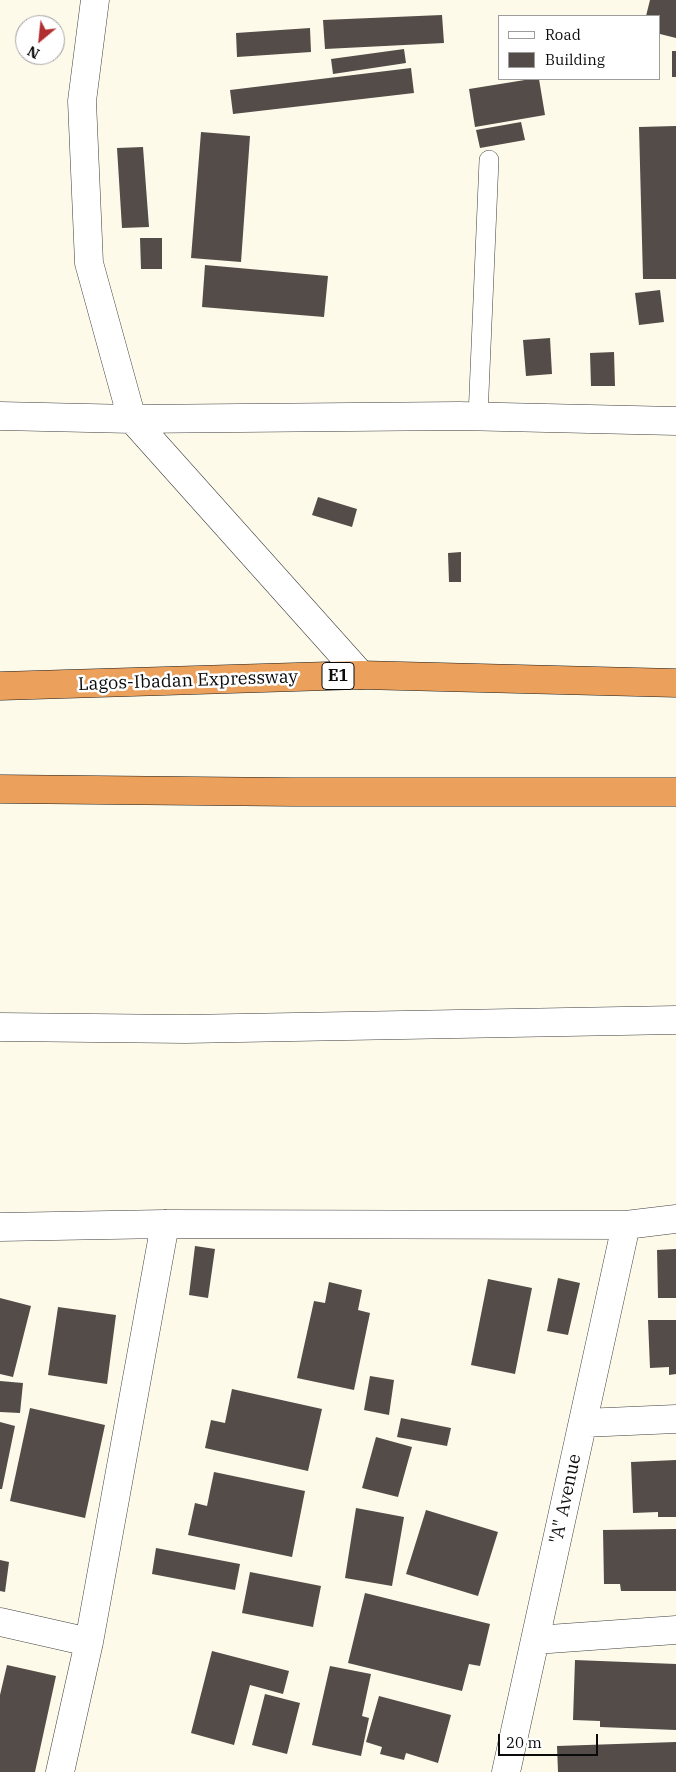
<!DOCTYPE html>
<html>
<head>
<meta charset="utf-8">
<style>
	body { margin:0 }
	#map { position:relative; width:676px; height:1772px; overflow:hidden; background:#fefaea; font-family:"IBM Plex Serif",serif }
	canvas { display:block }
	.legend { position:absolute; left:498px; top:15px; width:162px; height:65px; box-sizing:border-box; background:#fff; border:1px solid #9d9d9d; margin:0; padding:6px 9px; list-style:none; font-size:15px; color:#0b0b0b }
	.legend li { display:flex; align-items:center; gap:10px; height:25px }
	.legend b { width:25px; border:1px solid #9d9d9d }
	.north { position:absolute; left:15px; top:15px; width:50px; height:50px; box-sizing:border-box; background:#fff; border:1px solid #9d9d9d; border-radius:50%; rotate:208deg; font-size:14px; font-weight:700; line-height:20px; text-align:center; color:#0b0b0b }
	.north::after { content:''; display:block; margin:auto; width:18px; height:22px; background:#b12d30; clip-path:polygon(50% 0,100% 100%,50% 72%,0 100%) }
	.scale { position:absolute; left:498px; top:1734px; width:100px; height:22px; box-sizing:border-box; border:2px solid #0b0b0b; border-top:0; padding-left:6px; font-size:15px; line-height:18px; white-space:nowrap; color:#0b0b0b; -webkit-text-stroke:4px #fff; paint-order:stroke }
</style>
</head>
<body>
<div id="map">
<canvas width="676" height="1772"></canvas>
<ul class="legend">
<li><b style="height:6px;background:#fff"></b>Road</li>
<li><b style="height:14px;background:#534c48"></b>Building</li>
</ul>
<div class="north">N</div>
<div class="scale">20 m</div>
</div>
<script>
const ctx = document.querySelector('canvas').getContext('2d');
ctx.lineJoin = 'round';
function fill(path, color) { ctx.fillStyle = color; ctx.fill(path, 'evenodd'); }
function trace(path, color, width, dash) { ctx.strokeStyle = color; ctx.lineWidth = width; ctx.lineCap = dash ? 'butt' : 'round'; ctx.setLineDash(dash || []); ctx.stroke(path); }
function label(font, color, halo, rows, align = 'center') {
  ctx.font = font + ' "IBM Plex Serif",serif'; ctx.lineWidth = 5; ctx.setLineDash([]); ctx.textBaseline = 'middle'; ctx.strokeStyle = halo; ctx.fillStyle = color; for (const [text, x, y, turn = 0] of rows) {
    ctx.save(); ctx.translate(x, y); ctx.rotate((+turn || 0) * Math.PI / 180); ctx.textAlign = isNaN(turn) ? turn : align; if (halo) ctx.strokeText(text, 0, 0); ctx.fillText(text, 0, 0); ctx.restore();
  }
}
const building = new Path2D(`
	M650,0H676V38L660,34V16H646Z
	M442,15L444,43L325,49L323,20Z
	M310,28L311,52L237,57L236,33Z
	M404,49L406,63L333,74L331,59Z
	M672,51H676V77H672Z
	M411,68L414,93L233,114L230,90Z
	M531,79H539L545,115L475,127L469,89Z
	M521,122L525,140L480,148L476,130Z
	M676,126V279H643L639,127Z
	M201,132L250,136L241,262L191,258Z
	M143,147L149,227L122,228L117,148Z
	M140,238H162V269H141Z
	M205,265L328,276L324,317L202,307Z
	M660,290L664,322L639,325L635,293Z
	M550,338L552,374L526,376L523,340Z
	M614,352L615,386H591L590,353Z
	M318,497L357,509L352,527L312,515Z
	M461,552V582H449L448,553Z
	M195,1246L215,1249L208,1298L189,1295Z
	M676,1249V1298H658L657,1250Z
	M558,1278L580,1283L568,1335L547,1331Z
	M488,1279L532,1288L515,1374L471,1365Z
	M329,1282L362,1290L358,1310L370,1313L354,1390L297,1378L314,1301L325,1303Z
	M0,1298L31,1306L13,1377L0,1374Z
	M58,1307L116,1315L107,1384L48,1375Z
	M648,1320H676V1374L669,1375V1367L650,1368Z
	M370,1376L394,1380L389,1415L364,1410Z
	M0,1381L23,1383L20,1413L0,1412Z
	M232,1389L322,1409L308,1471L205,1448L211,1420L225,1423Z
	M30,1408L105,1425L85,1518L10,1501Z
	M401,1418L451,1428L447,1446L397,1437Z
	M0,1422L15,1426L2,1489H0Z
	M376,1437L412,1447L398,1497L362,1488Z
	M676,1460V1517H658V1512L633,1513L631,1462Z
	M214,1472L305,1491L292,1557L188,1535L195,1503L207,1506Z
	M356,1508L404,1517L392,1586L345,1578Z
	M426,1510L498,1532L478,1596L406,1574Z
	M676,1529V1591H621L620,1584H604L603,1530Z
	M156,1548L240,1564L235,1590L152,1574Z
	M0,1560L9,1562L5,1592L0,1591Z
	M250,1572L321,1586L313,1627L242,1613Z
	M365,1593L490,1624L480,1666L469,1664L462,1691L348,1663Z
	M212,1651L289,1671L283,1694L250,1685L234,1745L191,1733Z
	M575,1660L676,1664V1730L600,1727V1721L573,1720Z
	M7,1665L56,1676L35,1772H0V1695Z
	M330,1666L371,1674L362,1716L369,1718L361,1756L312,1745Z
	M265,1694L300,1703L287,1754L252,1745Z
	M379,1696L451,1715L438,1763L406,1753L404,1760L380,1754L382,1747L366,1742Z
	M676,1742V1772H558L557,1746Z`);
const lane = new Path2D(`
	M478,417L489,160`);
const street = new Path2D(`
	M95,0L82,101L89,263L132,419L361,675
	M0,416L132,419L459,416L676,421
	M0,1027L185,1029L676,1020
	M0,1227L165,1224L626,1225L676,1219
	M583,1423L676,1419
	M0,1622L89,1642
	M535,1640L676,1630
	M60,1772L89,1642L165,1224
	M506,1772L626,1225`);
const highway = new Path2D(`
	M0,686L361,675L676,683
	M0,789L292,792H676`);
const shields = [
	[338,676,32]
];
const shieldNames = [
	["E1",338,676]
];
const streetNames = [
	["Lagos-Ibadan Expressway",188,681,-2],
	["\"A\" Avenue",566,1499,-78]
];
fill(building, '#534c48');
trace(lane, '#3e3e3e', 20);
trace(street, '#3e3e3e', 29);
trace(highway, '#1c1c1c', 29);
trace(lane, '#fff', 19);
trace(street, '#fff', 28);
trace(highway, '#eba05b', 28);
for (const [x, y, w] of shields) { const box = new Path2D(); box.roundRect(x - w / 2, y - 13.5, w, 27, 4); ctx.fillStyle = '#fff'; ctx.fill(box); trace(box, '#0b0b0b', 1); }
label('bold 16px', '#0b0b0b', null, shieldNames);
label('18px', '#0b0b0b', '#fff', streetNames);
</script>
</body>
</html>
